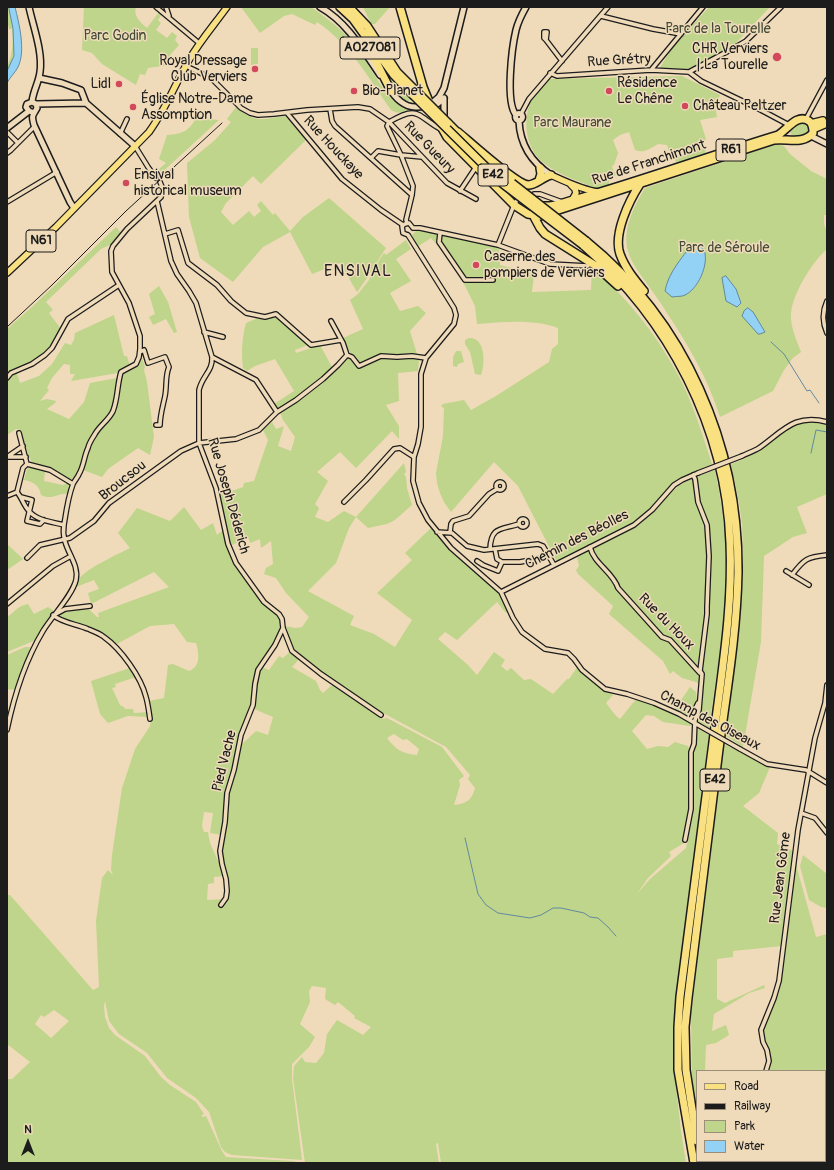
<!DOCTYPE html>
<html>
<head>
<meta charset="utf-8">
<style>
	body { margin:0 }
	#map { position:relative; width:834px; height:1170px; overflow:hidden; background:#efdbb9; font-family:Pangolin,sans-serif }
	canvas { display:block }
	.frame { position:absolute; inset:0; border:8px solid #1c1c1c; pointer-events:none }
	.legend { position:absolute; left:696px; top:1070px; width:130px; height:92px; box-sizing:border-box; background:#efdbb9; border:1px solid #9b8f7a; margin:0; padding:5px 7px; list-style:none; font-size:12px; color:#1c1c1c }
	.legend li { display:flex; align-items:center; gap:8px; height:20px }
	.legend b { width:20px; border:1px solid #9b8f7a }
	.north { position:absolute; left:8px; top:1122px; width:40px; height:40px; -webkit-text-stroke:3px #efdbb9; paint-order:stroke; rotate:0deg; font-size:11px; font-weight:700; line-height:16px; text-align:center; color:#1c1c1c }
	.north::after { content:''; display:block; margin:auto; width:14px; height:18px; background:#1c1c1c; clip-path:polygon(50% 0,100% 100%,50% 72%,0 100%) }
</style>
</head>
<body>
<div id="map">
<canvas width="834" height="1170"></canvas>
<div class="frame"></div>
<ul class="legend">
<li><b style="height:5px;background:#f9e181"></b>Road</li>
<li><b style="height:5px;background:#1c1c1c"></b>Railway</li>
<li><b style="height:11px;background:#bed58b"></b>Park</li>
<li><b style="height:11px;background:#93d2f4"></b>Water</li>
</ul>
<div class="north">N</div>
</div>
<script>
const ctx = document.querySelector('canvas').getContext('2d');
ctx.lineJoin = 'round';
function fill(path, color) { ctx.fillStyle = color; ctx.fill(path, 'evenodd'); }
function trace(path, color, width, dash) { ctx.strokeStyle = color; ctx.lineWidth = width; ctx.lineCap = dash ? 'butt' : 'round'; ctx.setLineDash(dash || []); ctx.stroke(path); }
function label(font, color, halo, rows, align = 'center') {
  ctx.font = font + ' Pangolin,sans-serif'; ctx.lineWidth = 3; ctx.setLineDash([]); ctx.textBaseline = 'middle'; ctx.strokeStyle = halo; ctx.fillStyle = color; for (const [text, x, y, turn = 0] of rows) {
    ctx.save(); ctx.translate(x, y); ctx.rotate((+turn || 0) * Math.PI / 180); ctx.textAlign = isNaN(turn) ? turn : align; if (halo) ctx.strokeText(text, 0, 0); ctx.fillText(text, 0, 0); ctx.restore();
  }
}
const green = new Path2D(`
	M7,7H9C13,26 20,54 7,71C7,64 10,61 11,55C13,46 13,38 12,29H9L7,20Z
	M84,7H136C133,16 140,22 147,28L159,12L162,14L158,20L161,23L156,30L167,38L172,32L177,36L175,40L179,45L170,55L169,65L148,68L145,75L140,74L136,85L102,64L92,53L82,50Z
	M241,7H310L314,9C329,20 343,30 355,45C372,67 383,99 409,111C401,113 398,114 391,110C368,77 350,44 317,22L315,25L292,14L284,16L260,33Z
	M363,7H390L375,24H371Z
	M709,7H770L732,47L684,71L659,69L672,48Z
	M251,48H258V64L251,65Z
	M380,64L392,81L410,99L408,102C393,93 388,79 380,64Z
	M682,76L720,95L715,106L717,117L700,120L706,139L703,143L706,154L677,163L674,159L673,154L670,155L667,145L658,144C650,148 645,154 635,150L629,132L620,135L613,140L618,153L614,165L612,166L614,172H617L615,176L612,178L609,179V186L598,190C581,181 560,176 545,164C527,151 522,124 530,103C533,94 542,86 548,79Z
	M236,107C256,124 262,119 285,116L306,140L261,184L251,174L253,176L226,203L221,212L233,225L249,211L254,217L261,211L257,205L261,201L273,215L275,213L290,231L303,217L329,198L386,248C376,263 368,278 357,292L340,263L312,274L290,232L263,247L233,282L200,258L189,217L187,163L215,140L231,122L227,119Z
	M196,118L219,120L158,176L154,173L166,163L159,159L167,135C183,134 189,131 196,118Z
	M806,121L811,126L810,133L800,138L792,137L790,130L793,124Z
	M777,144L784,146L790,154L811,171L827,179V215H824C824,220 823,226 827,230V249C812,262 793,293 791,313C790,326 796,339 801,352L793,358L784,370L773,391L720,417C708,379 689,346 667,313C662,305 656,296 650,288C642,276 632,265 628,251C622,230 634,206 645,188Z
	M116,227L121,233L110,245L101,249L46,302L53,310L49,313L61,329L54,344L45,355L16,370L20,383L39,376L52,364L65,343L71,345L74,340L75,333L114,315L124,356H127L130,366L121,369L118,373L71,381L75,374H70V365L64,364L52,378L47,388L49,390L40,401L47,399L56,401L55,403L47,409L69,419L84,402L90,383L117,378C118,386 117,395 115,403C110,418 98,424 91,439C85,450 82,475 70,480L49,468L32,462L29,457L22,436V432L21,430L16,429L7,435V329L33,306Z
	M416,231H424L499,248L500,265L534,274L532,292L591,290L592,268C627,297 655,333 677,373C693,402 702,434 712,464L678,479L666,490L645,514L629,525L557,562L518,486L494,462L451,512L444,502L440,493L437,483L436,473L443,436L444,408L441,406L443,404L464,400L471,410L496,396L549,362L552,349L558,344V328C533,319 504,322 477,324L475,306L462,280L447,257L431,238L417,247L412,235Z
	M406,240L411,249L396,259L411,281L390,293L400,311L418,306L426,313L410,331L417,354L408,353L407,355L419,359L418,371L398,373L399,401L386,405L399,426V439L392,431L356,468L340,452L317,472L328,481L315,504L319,508L315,517L328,522L344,511L356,517L404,463L406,472L404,474L406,477L407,488L412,505L395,520L387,524L368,528L356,517L349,528L336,563L308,591L354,616L350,625L374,634L395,647L412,620L377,593L412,560L405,553L431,528L440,539L507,600L511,613L505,612L497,602L457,640L445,632L438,639L468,665L477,675L494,652L505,660L501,666L507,671L511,668L524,680L531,679L553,694L567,679H569L578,666L585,676L613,695L606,703L616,716L620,719L637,698L673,713L692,723L690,726L663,722L654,716L646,715L632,731L647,749L658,746L668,747L675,742L688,746L691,754L690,804L684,843L669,852L671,856L648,878L637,894L650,879L686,848L691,824L693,805L694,751L697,738V728L709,735L681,953L675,1009L673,1041L674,1071L681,1131L686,1163H441L438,1143L436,1144L439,1163H305L293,1078L294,1066L302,1057L305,1062L316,1063L324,1053L327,1034L337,1020L363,1035L371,1027L354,1018L355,1016L338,1002L335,1005L325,999L326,988L312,986L309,991L310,1002L300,1024L315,1037L309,1047L292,1064V1079L302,1160L232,1155L225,1152L221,1147L209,1112L196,1098L167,1078L147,1053L119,1034L109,1021L105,1001L104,1006L105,1017L109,1028L115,1035L145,1056L161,1077L170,1085L196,1102L204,1114L202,1115V1117L206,1116L222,1151L226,1157L292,1161L302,1163H7V1079H12L30,1062L7,1044V895H10L93,990L99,987L96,921L102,878L108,870L113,875L111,870L112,855L122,788L135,749L150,726L151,718L149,701L164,698L168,665L173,664L189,671C201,667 199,653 196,643L187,642L174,624L150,626L115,645L102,633L58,616C64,611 83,606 90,610C92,612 95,615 97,617H99L98,613L169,587L154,572L91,604L88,593L99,589L94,580L76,587C77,585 78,581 79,579C88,567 117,555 130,548L118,533L137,508L170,521L184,507L201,530L213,523L217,535L223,530L229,553L236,568L265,606L274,612L279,617L282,625L272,648L259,668L253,703L236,749L234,765L226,792L222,835L210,833L213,813L204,812L202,826L204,832H208C209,848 220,860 224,876L214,877V883L208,884L207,900L225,899L227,881L221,850L226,825L228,795L235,774L240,746L256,731L268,735L273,717L254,709L257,680L262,667L269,670L279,656L283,658L291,651L300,658L292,667L316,681L320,690L323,693L333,684L353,698L376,712L381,719L387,718L442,747L464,776L459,780L460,785L454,805C466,804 472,800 475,788L468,779L470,775L446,747L374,708L313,666L292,647L285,626L295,628L302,627L309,617L286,593L276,578L264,574L266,568L273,564L271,541L261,548L260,539L250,543L248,537L230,546L220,495L243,487L244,483L254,481L268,440L263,430L272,422L276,429L284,426L278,446L291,451L295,437L283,420L280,412C304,401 330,377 348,357L358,366V364L348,349L343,338L363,329L350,300L358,294L369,280L374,268L384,253L386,255ZM394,734L403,740L407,739L419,749L417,755C403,754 396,750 387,738ZM54,1010L69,1021L51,1038L35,1024L41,1015L44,1017Z
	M159,286L168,302L177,332L174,333L166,319L153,325L149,317L155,314L149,294Z
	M276,316L282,319L308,345L295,350L296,353L320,345L333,369L291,403L278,409L274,404L294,391L275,359L255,366L247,371L243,368C241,352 242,338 246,323L258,318Z
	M469,338C486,337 485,365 481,375L475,374L470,352L465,344V340Z
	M456,351H461L464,362L458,364L457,367L453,366V357Z
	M140,358H142L145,367L144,370L147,382L154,437L150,455L138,448L108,469L102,477L83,470L90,446L103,424L112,416L118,402L123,373L138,363Z
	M810,422L827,425V494L797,507L807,533L793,537L764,556L761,642L743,747L726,736C734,665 746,595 742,524C740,504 735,484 731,464L744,459L764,447L792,425Z
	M30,467L45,471L44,481L63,485L67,483L70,485L69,494C57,492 54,501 41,495C39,485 34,482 24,480L27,469Z
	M715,470C720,495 724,520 726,546C729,607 717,669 709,728L696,721L702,687L696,682L682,678L673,671L670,674L663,661L609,614L613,606L578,574L576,570L579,566L577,557L640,524L679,485L698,476Z
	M7,544L23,559L7,570Z
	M28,604L34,614L48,607L54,611L36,640L7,652V617C17,611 15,607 28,604Z
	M25,647H30L26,664L15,690L7,689V655Z
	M130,668L136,677L115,684L116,687L112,688L120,705L124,707L125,709H133L134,713L148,712L149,717L128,716L108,723L100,714L91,681Z
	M690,687L696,692L697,701L691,714L688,716L675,709Z
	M724,744L770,767L759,793L743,806L778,833L777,844L794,851L782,946L733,951V957L717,959V999L725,1003L764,985L765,988L749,993L714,1014L712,1031L726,1025L729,1035L716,1043L706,1045L705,1071H697V1115L692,1081L691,1014Z
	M803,855L827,874V908L821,907L809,900L800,866Z
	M796,858H797V868L816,937L827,934V1163H721V1161H825V1071H767L770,1061V1051L764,1041L763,1031L780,989Z`);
const water = new Path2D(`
	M9,7H15C19,23 26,51 18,67C15,73 10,77 7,83V71L14,56L13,29Z
	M692,244C717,242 703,287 685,295C682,297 676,296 672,297L665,291C668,273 682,258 692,244Z
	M726,276L736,289L741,303L737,307L726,301L722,278Z
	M748,308L753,312L765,332L760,334H758L742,316L744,311Z`);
const stream = new Path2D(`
	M771,342L784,354L807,391L810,390L819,403
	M811,453L816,430L827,432
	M465,838L478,894L486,905L498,913L530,918L541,915L553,908H561L584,913L590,917L598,918L608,927L616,936`);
const street = new Path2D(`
	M156,7L199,43
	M166,7L169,16
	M601,16L653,29L681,34
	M546,40L544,38V32H547L546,40L562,61
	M186,66L211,78L241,108L250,113L258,115L274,114L307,110L358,107L370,109L389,122L447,183L476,199
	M651,70L703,7
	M689,72L701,81L759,109L789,125
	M550,73L557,76L651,70L689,72L732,49L746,41L781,7
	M330,109L332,121L335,126L412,195
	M287,113L342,179L381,210L403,225
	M521,114L529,99L608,7
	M806,119L827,80
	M389,122L387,126L401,155L413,186L412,195L406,220L407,223
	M389,122C420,104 416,116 442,130
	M7,132L18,143
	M120,134L127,119
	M135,146L148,167L156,178
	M7,153L11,150L35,126
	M371,158L378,151L401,155L422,157
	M460,191L476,167
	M534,194H540L562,202
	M157,201L171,261L177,274L189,291L196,303L212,357C213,371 202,376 199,390V443L216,488L228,544L236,563L264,602L279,614L282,619L283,628L292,651L321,674L381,715
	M7,202L57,172
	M413,228H420L498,245L550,264L588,266
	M440,233L439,242L465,280H493
	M165,234L178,230L188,263L217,285L231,301L246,313L265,317L276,314L311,345L341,340
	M408,235L454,308L456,315L454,324L426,358L421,374V427L418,444L414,457L413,481L419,503L428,520L451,548L501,592L513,618L522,632L545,649L568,653L574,659L582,670L605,689L627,694L654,703L679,714L698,725
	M408,235L403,233L402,226L405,224L409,223L413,228
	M498,245L514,205L519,197
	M827,301C822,312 822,322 827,333
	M331,321L343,343L347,355
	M204,332L223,337
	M140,352L144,350L148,363L165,357L169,367C165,376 167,386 165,396C163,406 160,415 160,425H156
	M347,355L352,357L359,366L381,356L397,357L412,356L426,358
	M212,357L256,380L277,412
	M7,378L11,373L32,364L45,355L52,348L68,319L119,285
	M19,433L27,464L23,468L17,492C22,498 24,506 29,511C37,521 53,522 64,525
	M742,456C748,453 754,451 759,448C783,431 795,413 827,422
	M7,457H26
	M7,457L23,446
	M27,464L50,470L73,484
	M496 486a4 4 0 1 1 8 0a4 4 0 1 1-8 0Z
	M7,496L17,492
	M21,497L32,500L27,521L40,524L44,520
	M344,502L366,480L394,449L400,448L414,457
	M519 523a4 4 0 1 1 8 0a4 4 0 1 1-8 0Z
	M437,532L452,533L467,546L484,550L538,544L543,546L554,565
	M450,532L451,524L453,521L469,516L489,494L497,489
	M590,547C594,564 613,572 618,588L662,637L670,640L700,673
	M490,549C491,526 501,530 519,524
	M27,558L40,545L70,538L94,521L109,503L181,451L199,443L236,439L259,430L277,412L296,400L323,379L338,365L347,355
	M477,561L483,565L498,571L502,562L497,559L495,549
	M502,562H520L541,558
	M786,571L809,585
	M792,575C804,559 807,557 827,555
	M501,592L634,525L652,510L674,485L682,480L698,473
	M7,604L53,566L71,556
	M53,615C62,623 77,624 88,629C93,631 99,633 104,637C121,649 141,677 146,697C148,704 149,712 150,719
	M54,615L65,609L90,606
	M690,720L698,703
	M7,730C14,696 25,661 43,631C52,616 72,596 76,580C80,561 60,548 64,525C66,512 68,497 73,484C75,480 78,477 79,474C84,466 84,456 88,448C89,443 92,439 95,434C100,425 109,420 113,411C118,398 117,385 121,372L136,364L139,357L140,349V336L129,303L112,272L111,251L113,246L127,229L161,197C163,191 163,188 160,182
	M740,749L767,764L806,770L827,783
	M801,813L815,818L827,833
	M685,840L691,809V752L694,744L695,720L699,710L702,674L700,671L707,614V607L709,556L707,525L698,502L695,479L693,475
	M221,905L226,898L227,891L226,879L222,864L220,851L225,822L227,793L234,770L241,735L253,705L255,684L258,670L275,645L283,628
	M766,1071L769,1061L767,1050L763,1042L761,1030L774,998L779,981L798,830L815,738L825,703L827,685
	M718,1161V1163`);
const secondary = new Path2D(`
	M29,7C33,26 43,52 40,72C39,82 33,91 32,102
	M320,7C347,22 363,50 380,75
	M39,78L62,83L81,90L86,103L135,146
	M389,88C395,98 405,108 417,107C424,107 430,105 436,105L444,98
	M444,99V119
	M32,102L27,104L26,107L29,111L32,112
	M34,103L36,104L86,103
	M36,104L37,108C33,116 31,114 34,125L70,202L74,208
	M431,104L439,97L444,88L464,7
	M515.5 117a3.5 3.5 0 1 1 7 0a3.5 3.5 0 1 1-7 0Z
	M516,115C505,102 512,47 516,30C518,22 522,14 526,7
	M519,121C520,144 531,162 551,175
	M7,128L29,111
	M811,136L827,144`);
const primary = new Path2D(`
	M811,123L823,120
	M551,175C564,181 585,191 599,192
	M571,185L575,189L576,193L572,200
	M7,273L56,227L149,132C166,109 175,84 189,60C200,41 214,25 227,7`);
const highway = new Path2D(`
	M340,7L353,19L393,74L413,95
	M349,7L367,26L397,72L416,91
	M400,7L423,87L430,104
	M368,46L391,91
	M438,121L447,137L514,205L528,214L540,216L774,140C787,138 803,145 813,133C813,128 813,124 809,121C797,113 787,130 778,135C712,155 646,179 580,198C567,201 551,209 538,205
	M448,123L460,135
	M813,129L827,123
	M458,132C470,142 516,184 528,185C537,185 542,177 551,175
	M491,165L512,183
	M539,180L541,174L540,168
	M640,184C629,201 613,234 620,254C625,268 635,280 644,291
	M533,215L540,228L545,234L596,266L618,286
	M586,241C685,321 739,445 738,572C737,631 727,690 719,749C709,832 698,915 688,998L685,1027L686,1070L697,1141
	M583,245C669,319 726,428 730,543C733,610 721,676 713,742C702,827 691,912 680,997L678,1027V1070L694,1163
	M701,1161V1163`);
const rail = new Path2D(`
	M7,327L52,285L126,211L222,123`);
const streetBridge = new Path2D(`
	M698,473L742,456
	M698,725L740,749`);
const highwayBridge = new Path2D(`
	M416,91L448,123
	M413,95L503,184L583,245
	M512,183L586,241`);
const markers = [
	[777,57,5,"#d1495b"],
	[255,69,4,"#d1495b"],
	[119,84,4,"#d1495b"],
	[354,91,4,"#d1495b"],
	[609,91,4,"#d1495b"],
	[685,106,4,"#d1495b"],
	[133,107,4,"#d1495b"],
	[126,183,4,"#d1495b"],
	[476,265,4,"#d1495b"]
];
const shields = [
	[370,48,60],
	[731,150,30],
	[493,175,30],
	[41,241,30],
	[715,780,30]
];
const shieldNames = [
	["A027081",370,48],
	["R61",731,150],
	["E42",493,175],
	["N61",41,241],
	["E42",715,780]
];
const parkNames = [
	["Parc de la Tourelle",718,29],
	["Parc Godin",115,36],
	["Parc Maurane",572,123],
	["Parc de Séroule",724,248]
];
const poiNames = [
	["CHR Verviers",768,49,"right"],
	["| La Tourelle",768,65,"right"],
	["Royal Dressage",247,61,"right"],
	["Club Verviers",247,77,"right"],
	["Résidence",617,83],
	["Le Chêne",617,99],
	["Lidl",111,84,"right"],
	["Bio-Planet",362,91],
	["Église Notre-Dame",141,99],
	["Assomption",141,115],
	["Château Peltzer",693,106],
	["Ensival",134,175],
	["historical museum",134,191],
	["Caserne des",484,257],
	["pompiers de Verviers",484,273]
];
const streetNames = [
	["Rue Grétry",619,61,-3],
	["Rue Houckaye",333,148,47],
	["Rue Gueury",429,148,46],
	["Rue de Franchimont",649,163,-18],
	["Broucsou",123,481,-38],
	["Rue Joseph Déderich",228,496,74],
	["Chemin des Béolles",577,540,-27],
	["Rue du Houx",666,622,45],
	["Champ des Oiseaux",710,721,28],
	["Pied Vache",225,761,-76],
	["Rue Jean Gôme",781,878,-83]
];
const quarterNames = [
	["ENSIVAL",358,272]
];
fill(green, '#bed58b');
fill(water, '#93d2f4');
trace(water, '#63899e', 1);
trace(stream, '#63899e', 1);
trace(street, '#1c1c1c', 6);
trace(secondary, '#1c1c1c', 8);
trace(primary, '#1c1c1c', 8);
trace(highway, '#1c1c1c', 10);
trace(street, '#efdbb9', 3.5);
trace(secondary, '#efdbb9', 5);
trace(primary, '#f9e181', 5.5);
trace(highway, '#f9e181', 7);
trace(rail, '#1c1c1c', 1);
trace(streetBridge, '#1c1c1c', 6, []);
trace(highwayBridge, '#1c1c1c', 10, []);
trace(streetBridge, '#efdbb9', 3.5);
trace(highwayBridge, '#f9e181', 7);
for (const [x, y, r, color] of markers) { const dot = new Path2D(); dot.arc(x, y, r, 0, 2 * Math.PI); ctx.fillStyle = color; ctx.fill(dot); trace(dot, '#efdbb9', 1.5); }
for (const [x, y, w] of shields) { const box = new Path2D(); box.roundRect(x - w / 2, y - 11, w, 22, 3); ctx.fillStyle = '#efdbb9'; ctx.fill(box); trace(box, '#1c1c1c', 1); }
label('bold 13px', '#1c1c1c', null, shieldNames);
label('14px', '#444a38', '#efdbb9', parkNames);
label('14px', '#1c1c1c', '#efdbb9', poiNames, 'left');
label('14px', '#1c1c1c', '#efdbb9', streetNames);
ctx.letterSpacing = '1px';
label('16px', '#1c1c1c', '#efdbb9', quarterNames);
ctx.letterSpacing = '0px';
</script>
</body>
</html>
